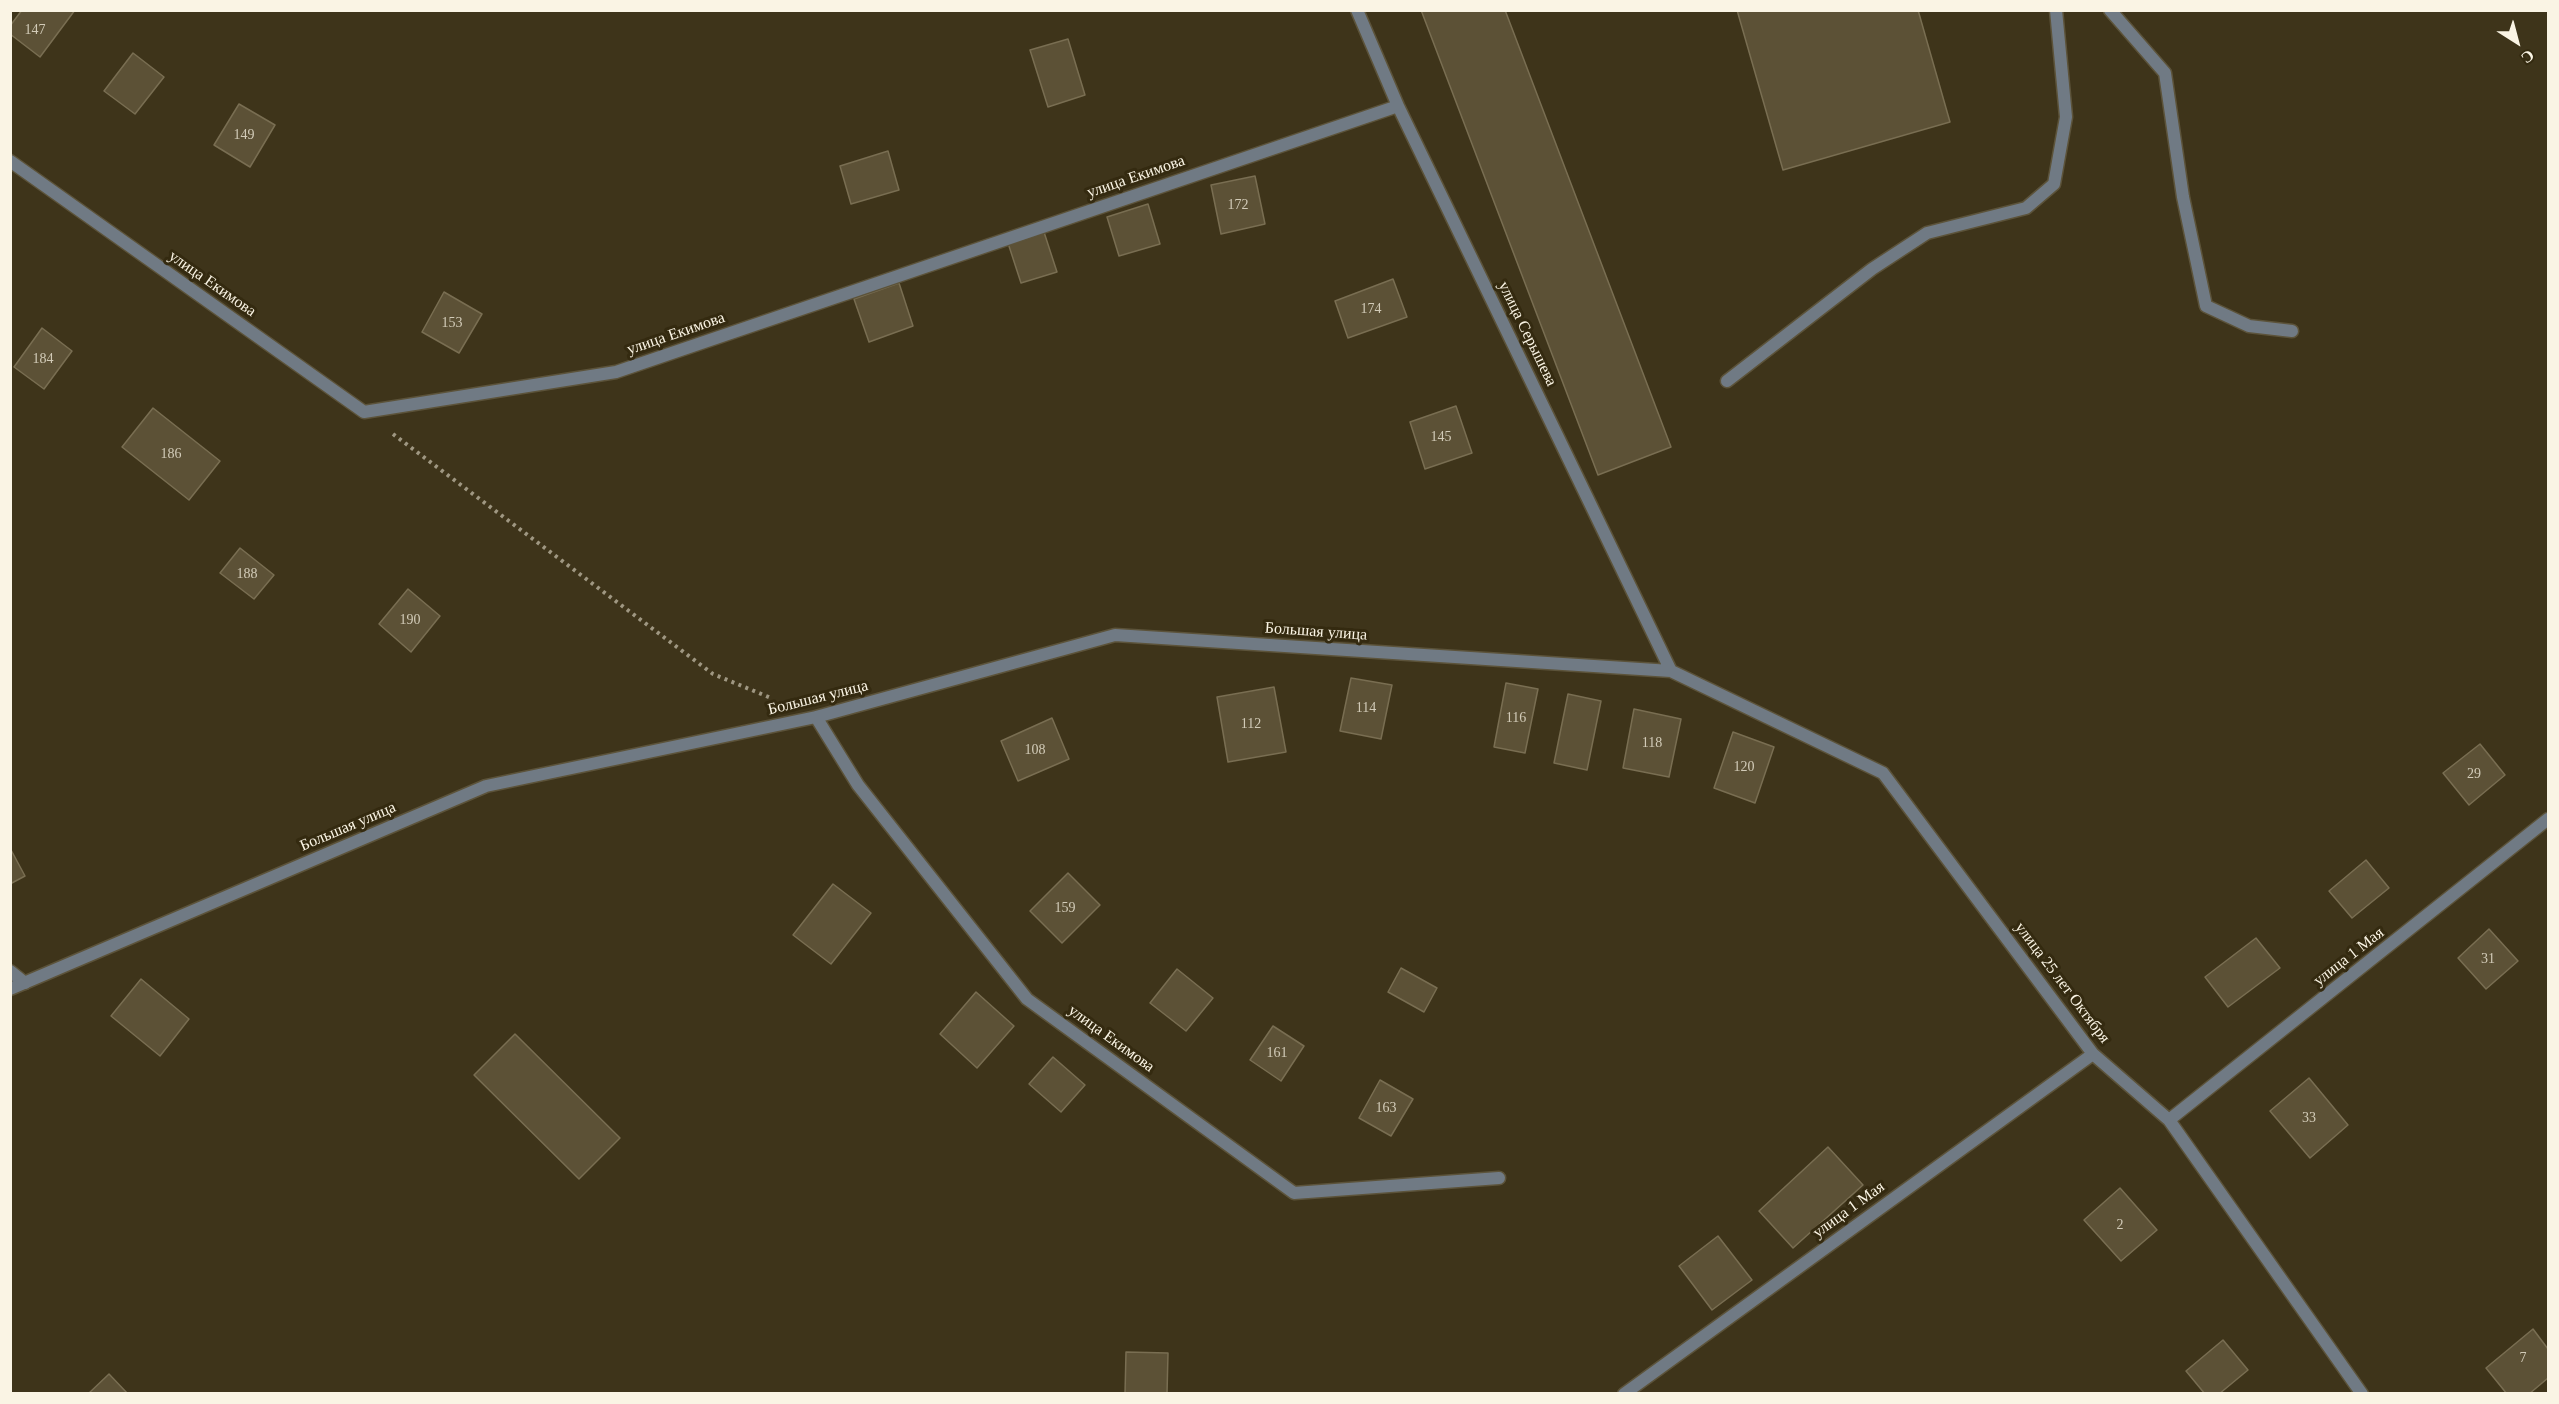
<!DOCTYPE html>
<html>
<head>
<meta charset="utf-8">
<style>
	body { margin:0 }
	#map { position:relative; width:2559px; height:1404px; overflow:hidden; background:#3e341a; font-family:Georgia,serif }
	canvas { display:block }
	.frame { position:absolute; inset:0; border:12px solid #faf4e4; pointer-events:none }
	.north { position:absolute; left:2487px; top:12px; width:60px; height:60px; -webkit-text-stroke:4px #342a10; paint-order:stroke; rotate:144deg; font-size:16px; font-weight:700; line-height:24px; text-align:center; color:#faf4e4 }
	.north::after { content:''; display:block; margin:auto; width:21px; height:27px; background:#faf4e4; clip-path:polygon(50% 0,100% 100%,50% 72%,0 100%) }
</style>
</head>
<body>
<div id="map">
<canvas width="2559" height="1404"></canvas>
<div class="frame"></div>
<div class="north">С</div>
</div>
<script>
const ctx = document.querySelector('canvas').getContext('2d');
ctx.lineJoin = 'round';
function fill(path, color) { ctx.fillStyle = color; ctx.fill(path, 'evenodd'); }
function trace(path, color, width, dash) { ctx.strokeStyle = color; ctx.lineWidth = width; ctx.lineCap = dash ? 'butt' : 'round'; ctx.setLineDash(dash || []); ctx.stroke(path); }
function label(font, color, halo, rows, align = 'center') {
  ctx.font = font + ' Georgia,serif'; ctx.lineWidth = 6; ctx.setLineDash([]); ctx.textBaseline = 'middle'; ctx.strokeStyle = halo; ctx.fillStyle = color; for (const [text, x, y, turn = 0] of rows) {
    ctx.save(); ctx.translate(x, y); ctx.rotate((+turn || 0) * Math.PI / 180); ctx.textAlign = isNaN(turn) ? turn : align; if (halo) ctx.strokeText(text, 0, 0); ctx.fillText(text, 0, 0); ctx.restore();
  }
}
const building = new Path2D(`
	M22,10H75L40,57L10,34V26Z
	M1421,10H1505L1671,447L1598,475Z
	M1737,10H1918L1950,122L1783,170Z
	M1068,39L1085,95L1048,107L1030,50Z
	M133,53L164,77L135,114L104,91Z
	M239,104L275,125L250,167L214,145Z
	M888,151L899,190L851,204L840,166Z
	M1255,176L1265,224L1221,234L1211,185Z
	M1148,204L1160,244L1119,256L1107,217Z
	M1043,229L1057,272L1021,283L1007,240Z
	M1393,279L1407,317L1348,338L1335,301Z
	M899,283L913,326L869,342L854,299Z
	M444,292L482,314L459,353L422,332Z
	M42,328L72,351L44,389L14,367Z
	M1456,406L1472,453L1425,469L1410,422Z
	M153,408L220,461L189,500L122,447Z
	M240,548L274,575L254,599L220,573Z
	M408,589L440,616L411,652L379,624Z
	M1351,678L1392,685L1381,739L1340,731Z
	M1506,683L1538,689L1525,753L1494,747Z
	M1274,687L1286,752L1228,762L1217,697Z
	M1568,694L1601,701L1587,770L1554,763Z
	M1634,709L1681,719L1669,777L1623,768Z
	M1052,718L1069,759L1018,781L1001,741Z
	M1733,732L1774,747L1755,803L1714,788Z
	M2480,744L2505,775L2469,805L2443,773Z
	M10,848L25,876L10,884Z
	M2366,860L2389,888L2352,918L2329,891Z
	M1068,873L1100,905L1062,943L1030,911Z
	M833,884L871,913L831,964L793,935Z
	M2489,929L2518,961L2486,989L2458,958Z
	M2256,938L2280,968L2228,1007L2205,977Z
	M1401,968L1437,988L1424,1012L1388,992Z
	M1177,969L1213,998L1186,1031L1150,1003Z
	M141,979L189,1019L160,1056L111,1016Z
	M976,992L1014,1026L977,1068L940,1034Z
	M1273,1026L1304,1046L1281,1081L1250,1060Z
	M515,1034L620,1138L579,1179L474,1075Z
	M1053,1057L1085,1085L1061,1112L1029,1084Z
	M2309,1078L2348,1125L2310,1158L2270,1111Z
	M1380,1080L1413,1099L1391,1136L1359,1118Z
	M1828,1147L1863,1185L1793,1248L1759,1211Z
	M2120,1188L2157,1230L2121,1261L2084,1220Z
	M1718,1236L1752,1280L1712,1310L1679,1266Z
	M2533,1329L2548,1349V1378L2529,1394H2507L2486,1368Z
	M2223,1340L2248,1370L2219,1394H2205L2186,1371Z
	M1126,1352L1168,1353L1167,1394H1125Z
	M109,1374L128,1394H88Z`);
const path = new Path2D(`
	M393,434L713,674L771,698`);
const lane = new Path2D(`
	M2110,10L2165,73L2183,197L2206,306L2249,326L2292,331
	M1727,381L1872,269L1927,233L2026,208L2054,184L2066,117L2056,10
	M10,971L25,983`);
const street = new Path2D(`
	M1357,10L1398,106L1671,671
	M10,161L364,412L616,372L1398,106
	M816,717L858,785L1027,999L1294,1193L1499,1178
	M10,989L486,786L816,717L1115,635L1671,671L1883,773L2093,1054L2169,1120L2362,1394
	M2169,1120L2548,819
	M1624,1394L2093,1054`);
const numberNames = [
	["147",35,30],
	["149",244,135],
	["172",1238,205],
	["174",1371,309],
	["153",452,323],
	["184",43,359],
	["145",1441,437],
	["186",171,454],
	["188",247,574],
	["190",410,620],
	["114",1366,708],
	["116",1516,718],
	["112",1251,724],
	["118",1652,743],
	["108",1035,750],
	["120",1744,767],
	["29",2474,774],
	["159",1065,908],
	["31",2488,959],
	["161",1277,1053],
	["163",1386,1108],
	["33",2309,1118],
	["2",2120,1225],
	["7",2523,1358]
];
const streetNames = [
	["улица Екимова",1136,177,-19],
	["улица Екимова",212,284,35],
	["улица Екимова",676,334,-19],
	["улица Серышева",1527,334,64],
	["Большая улица",1316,632,4],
	["Большая улица",818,698,-14],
	["Большая улица",348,827,-23],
	["улица 1 Мая",2349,957,-38],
	["улица 25 лет Октября",2062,983,53],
	["улица Екимова",1111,1039,36],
	["улица 1 Мая",1849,1210,-36]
];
fill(building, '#5c5136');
trace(building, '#796e52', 1.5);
trace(lane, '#5c533a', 15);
trace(street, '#5c533a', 15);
trace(path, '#9f9782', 4, [3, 4.5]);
trace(lane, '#707a84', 12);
trace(street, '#707a84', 12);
label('14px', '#d2cbb8', null, numberNames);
label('16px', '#faf4e4', '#342a10', streetNames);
</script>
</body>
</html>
